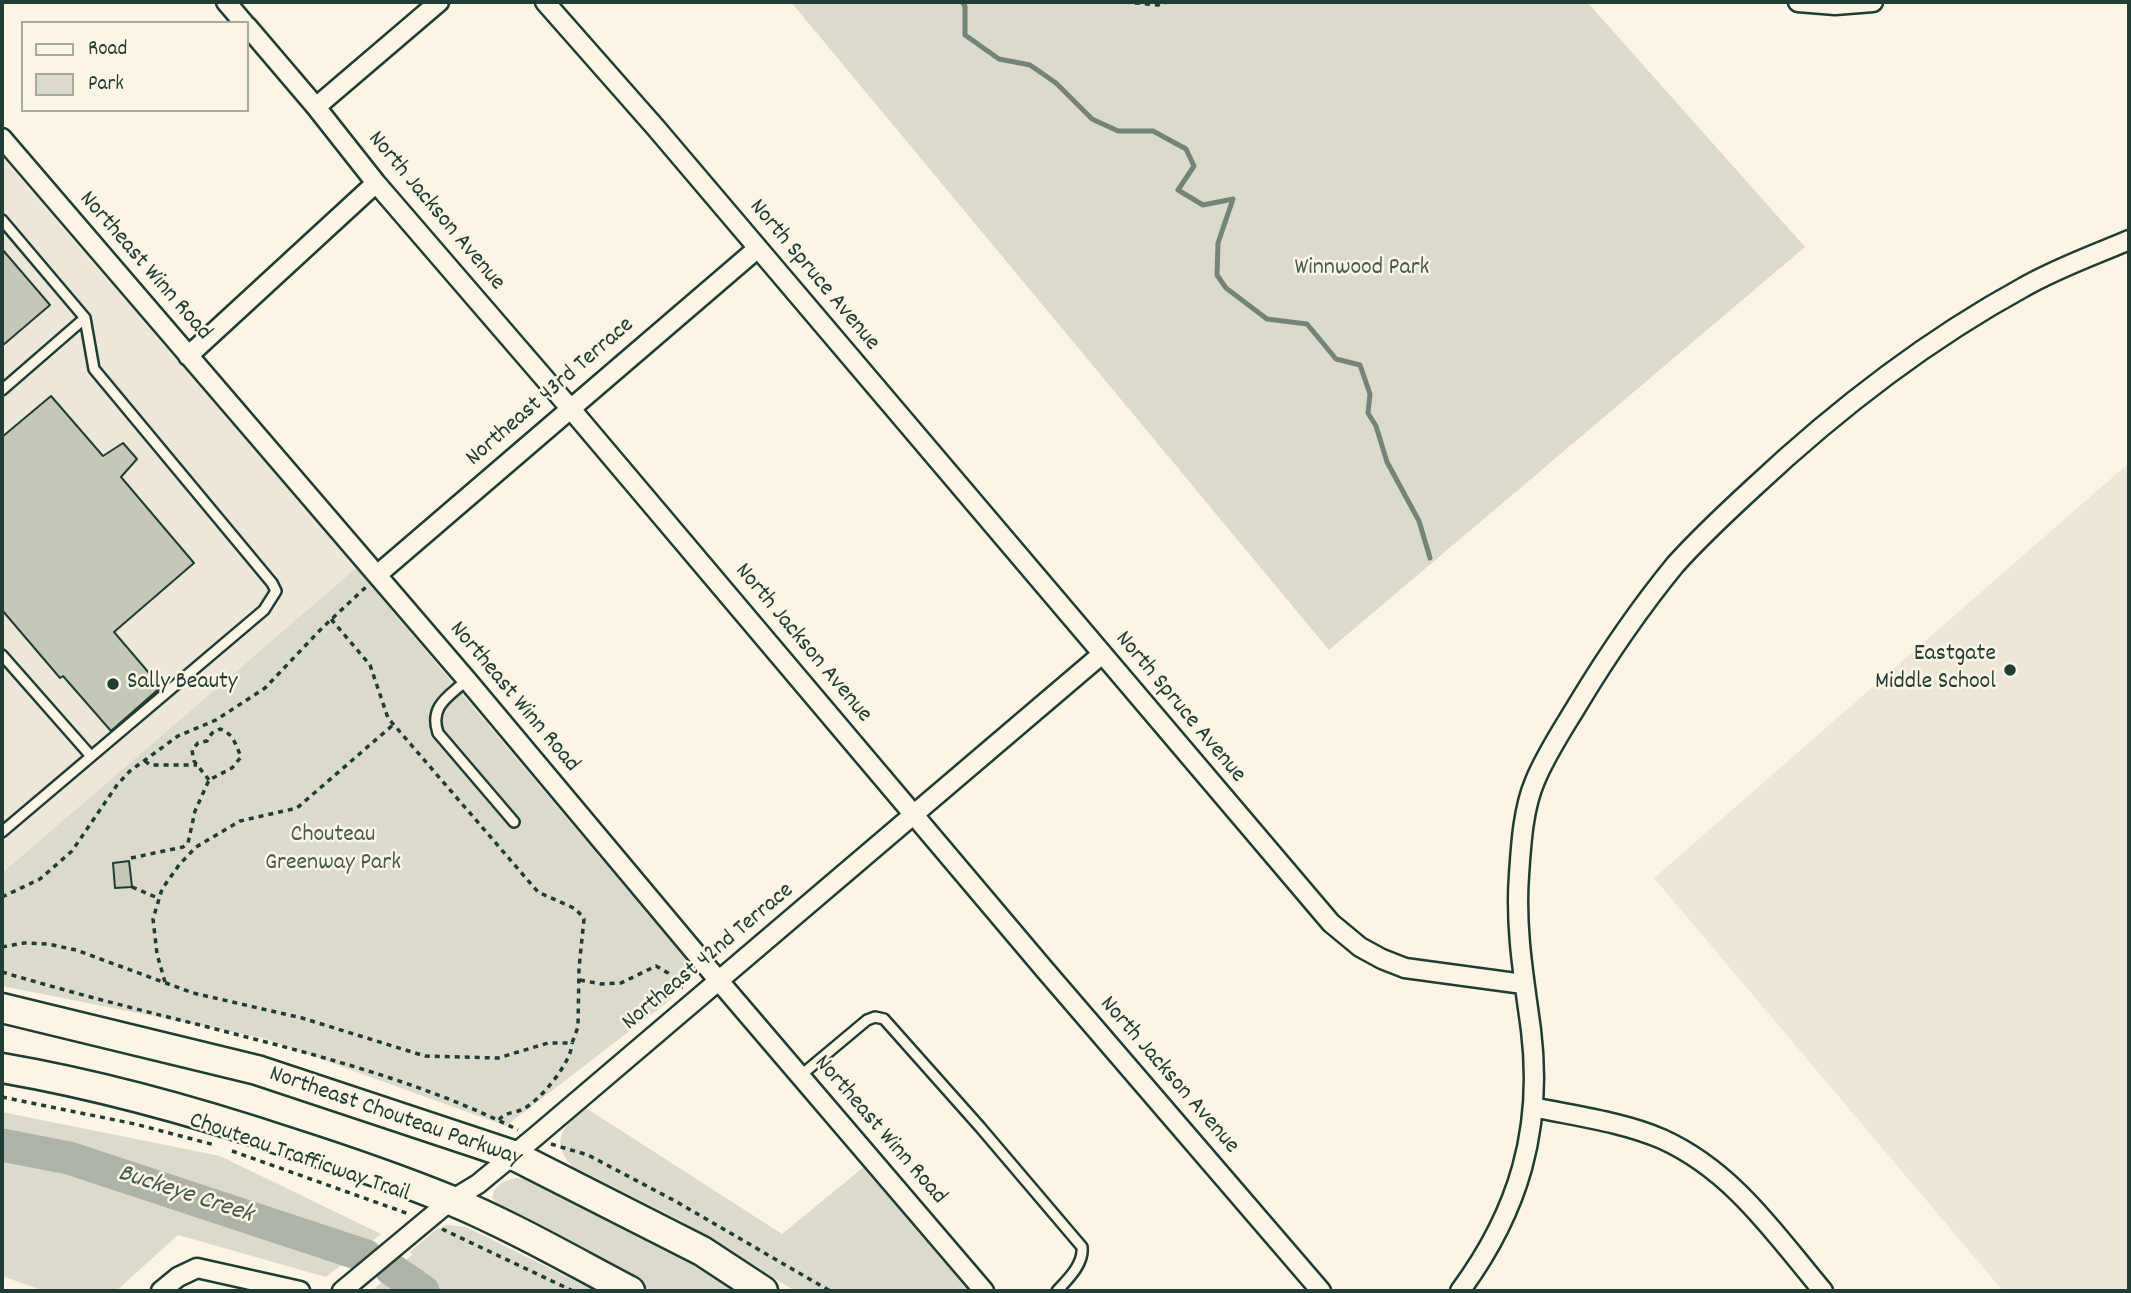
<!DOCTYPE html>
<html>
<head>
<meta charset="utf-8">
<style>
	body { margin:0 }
	#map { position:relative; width:2131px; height:1293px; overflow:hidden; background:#fcf5e5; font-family:Dekko,sans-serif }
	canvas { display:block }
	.frame { position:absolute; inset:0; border:4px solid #1f3d34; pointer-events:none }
	.legend { position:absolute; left:21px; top:21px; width:228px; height:91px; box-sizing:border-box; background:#fcf5e5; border:2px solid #a4ab9e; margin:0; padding:9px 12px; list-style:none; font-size:21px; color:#1f3d34 }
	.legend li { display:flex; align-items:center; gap:14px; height:35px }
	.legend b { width:35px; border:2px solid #a4ab9e }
</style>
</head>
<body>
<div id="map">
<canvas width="2131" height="1293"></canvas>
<div class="frame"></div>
<ul class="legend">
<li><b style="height:9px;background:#fcf5e5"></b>Road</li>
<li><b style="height:19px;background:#dcdacc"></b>Park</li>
</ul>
</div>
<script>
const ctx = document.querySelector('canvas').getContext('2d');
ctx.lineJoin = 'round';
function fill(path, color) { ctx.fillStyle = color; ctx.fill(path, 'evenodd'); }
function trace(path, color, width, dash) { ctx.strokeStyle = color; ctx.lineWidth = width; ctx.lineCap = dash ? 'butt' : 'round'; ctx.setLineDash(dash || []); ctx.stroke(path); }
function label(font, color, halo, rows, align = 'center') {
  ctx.font = font + ' Dekko,sans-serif'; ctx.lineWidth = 5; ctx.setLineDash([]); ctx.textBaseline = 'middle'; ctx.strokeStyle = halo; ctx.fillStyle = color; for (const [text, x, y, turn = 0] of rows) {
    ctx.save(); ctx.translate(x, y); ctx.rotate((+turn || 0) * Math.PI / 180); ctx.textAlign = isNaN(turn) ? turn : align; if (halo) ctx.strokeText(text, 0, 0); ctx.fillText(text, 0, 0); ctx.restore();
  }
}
const built = new Path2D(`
	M2,157L356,568L2,873Z
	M2129,463V1291H2003L1654,878Z`);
const green = new Path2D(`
	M791,2H1587L1805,247L1329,650Z
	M356,568L688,962L670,1000L506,1126L263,1038L2,986V873Z
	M586,1108L782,1234L865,1166L971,1291H795L681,1221L572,1166C549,1142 564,1124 586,1108Z
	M2,1112L220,1156L381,1234L326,1277L178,1235L116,1291H44L2,1276Z
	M517,1178L537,1180L686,1257L743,1291H653L499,1209L492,1197C495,1184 505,1180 517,1178Z
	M447,1225L466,1227L596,1291H372L412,1255L410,1252L434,1231Z`);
const stream = new Path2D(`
	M962,2L965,6V35L999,59L1030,65L1056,83L1092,119L1118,131H1153L1186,149L1194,166L1178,190L1203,205L1233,199L1218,243L1217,275L1226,288L1267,319L1307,324L1336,359L1360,365L1370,394L1368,413L1376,426L1387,462L1419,521L1430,558`);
const river = new Path2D(`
	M2,1145L69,1158L366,1256
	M391,1269L423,1291`);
const building = new Path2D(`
	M2,249L50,305L2,346Z
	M51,396L103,456L123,443L137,459L121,477L194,563L114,632L161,687L111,731L63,676L60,678L2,610V437Z
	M129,861L132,887L115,888L113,863Z`);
const path = new Path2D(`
	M1125,2L1158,5L1167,2
	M145,761L150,765H197
	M131,858L183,847L188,843L195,811L209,780L232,768L241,757C236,745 233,733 220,729L212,733L207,741L198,743L192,750L194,761L209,780
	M132,887L158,898
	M2,897L40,879L72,851L117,785L130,771L178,736L216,720L265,688L322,628L366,587
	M2,947L24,943L48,944L76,950L193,993L302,1018L425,1056L498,1058L548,1043H572L578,1027L579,968L584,919L576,909L538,892L388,718L370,665L331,619
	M2,972C66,991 131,1008 196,1024C305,1052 417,1079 518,1130
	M580,980L601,984L621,983L656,966L668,973L682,987H686
	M165,982L157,954L153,919L162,889L179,865L196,847L240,821L297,808L394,724
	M2,1097L135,1124L215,1145
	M499,1120C506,1111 514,1114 523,1109C540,1101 572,1062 572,1043
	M551,1144L588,1155L677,1202L830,1291
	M232,1151L409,1214
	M442,1229L573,1291`);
const service = new Path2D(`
	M2,220L85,318L94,369L272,583L276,591L264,610L2,832
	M2,390L85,318
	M2,655L90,755
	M467,680C448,697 429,706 438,733L514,822
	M800,1076L867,1020L875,1017L884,1019L980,1127L1082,1247C1084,1264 1068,1279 1057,1291`);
const minor = new Path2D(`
	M226,2L244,23
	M545,2L656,128L1331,923L1360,947L1382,959L1405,968L1523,984
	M1798,2L1835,5L1873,2
	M247,26L316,107L376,183L570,408L1045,970L1321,1291
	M316,107L439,2
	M2,138L467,680L719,981L984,1291
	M188,356L376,183
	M377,575L758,248
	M1533,1107C1575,1116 1623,1122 1662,1139C1733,1171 1775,1234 1823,1291
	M161,1291L178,1277L197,1268L300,1291
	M342,1291L450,1201L478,1184L535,1137L1101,655
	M1460,1291C1519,1211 1543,1129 1531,1030C1524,978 1515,928 1519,875C1521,845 1523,809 1535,781C1546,754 1563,729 1578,704C1607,656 1639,609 1675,565C1699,538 1726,513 1752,489C1834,412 1925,341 2024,287C2057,268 2094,255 2129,240`);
const primary = new Path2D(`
	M2,1008L257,1070L513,1155L702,1251L763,1291
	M2,1068C101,1085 194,1111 290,1143C343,1160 398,1179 450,1200C512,1226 571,1260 630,1291`);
const markers = [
	[2010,670,7,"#1f3d34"],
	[113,684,7,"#1f3d34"]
];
const streetNames = [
	["North Jackson Avenue",435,212,50],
	["Northeast Winn Road",144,267,49],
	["North Spruce Avenue",813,276,50],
	["Northeast 43rd Terrace",551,393,-41],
	["North Jackson Avenue",802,644,50],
	["Northeast Winn Road",513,698,50],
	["North Spruce Avenue",1179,708,50],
	["Northeast 42nd Terrace",709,958,-40],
	["North Jackson Avenue",1168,1076,49],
	["Northeast Chouteau Parkway",395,1118,19],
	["Northeast Winn Road",879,1131,49],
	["Chouteau Trafficway Trail",299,1159,19]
];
const parkNames = [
	["Winnwood Park",1362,270],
	["Chouteau",333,837],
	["Greenway Park",333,865]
];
const poiNames = [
	["Eastgate",1996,656],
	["Middle School",1996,684],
	["Sally Beauty",127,684,"left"]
];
const waterNames = [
	["Buckeye Creek",185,1196,18]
];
fill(built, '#ece7d8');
fill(green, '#dcdacc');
trace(stream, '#758479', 5);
trace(river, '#aeb3a7', 33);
fill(building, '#c5c7b9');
trace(building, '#1f3d34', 2);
trace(service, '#1f3d34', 14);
trace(minor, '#1f3d34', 23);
trace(primary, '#1f3d34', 33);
trace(path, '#1f3d34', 3.5, [5, 5]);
trace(service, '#fcf5e5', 9);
trace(minor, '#fcf5e5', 18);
trace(primary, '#fcf5e5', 28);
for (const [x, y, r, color] of markers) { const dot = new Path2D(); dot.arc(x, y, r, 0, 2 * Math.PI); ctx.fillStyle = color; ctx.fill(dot); trace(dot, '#fcf5e5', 2.5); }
label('24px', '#1f3d34', '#fcf5e5', streetNames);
label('24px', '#455c52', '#fcf5e5', parkNames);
label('24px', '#1f3d34', '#fcf5e5', poiNames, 'right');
label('italic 26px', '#435a51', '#fcf5e5', waterNames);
</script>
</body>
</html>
